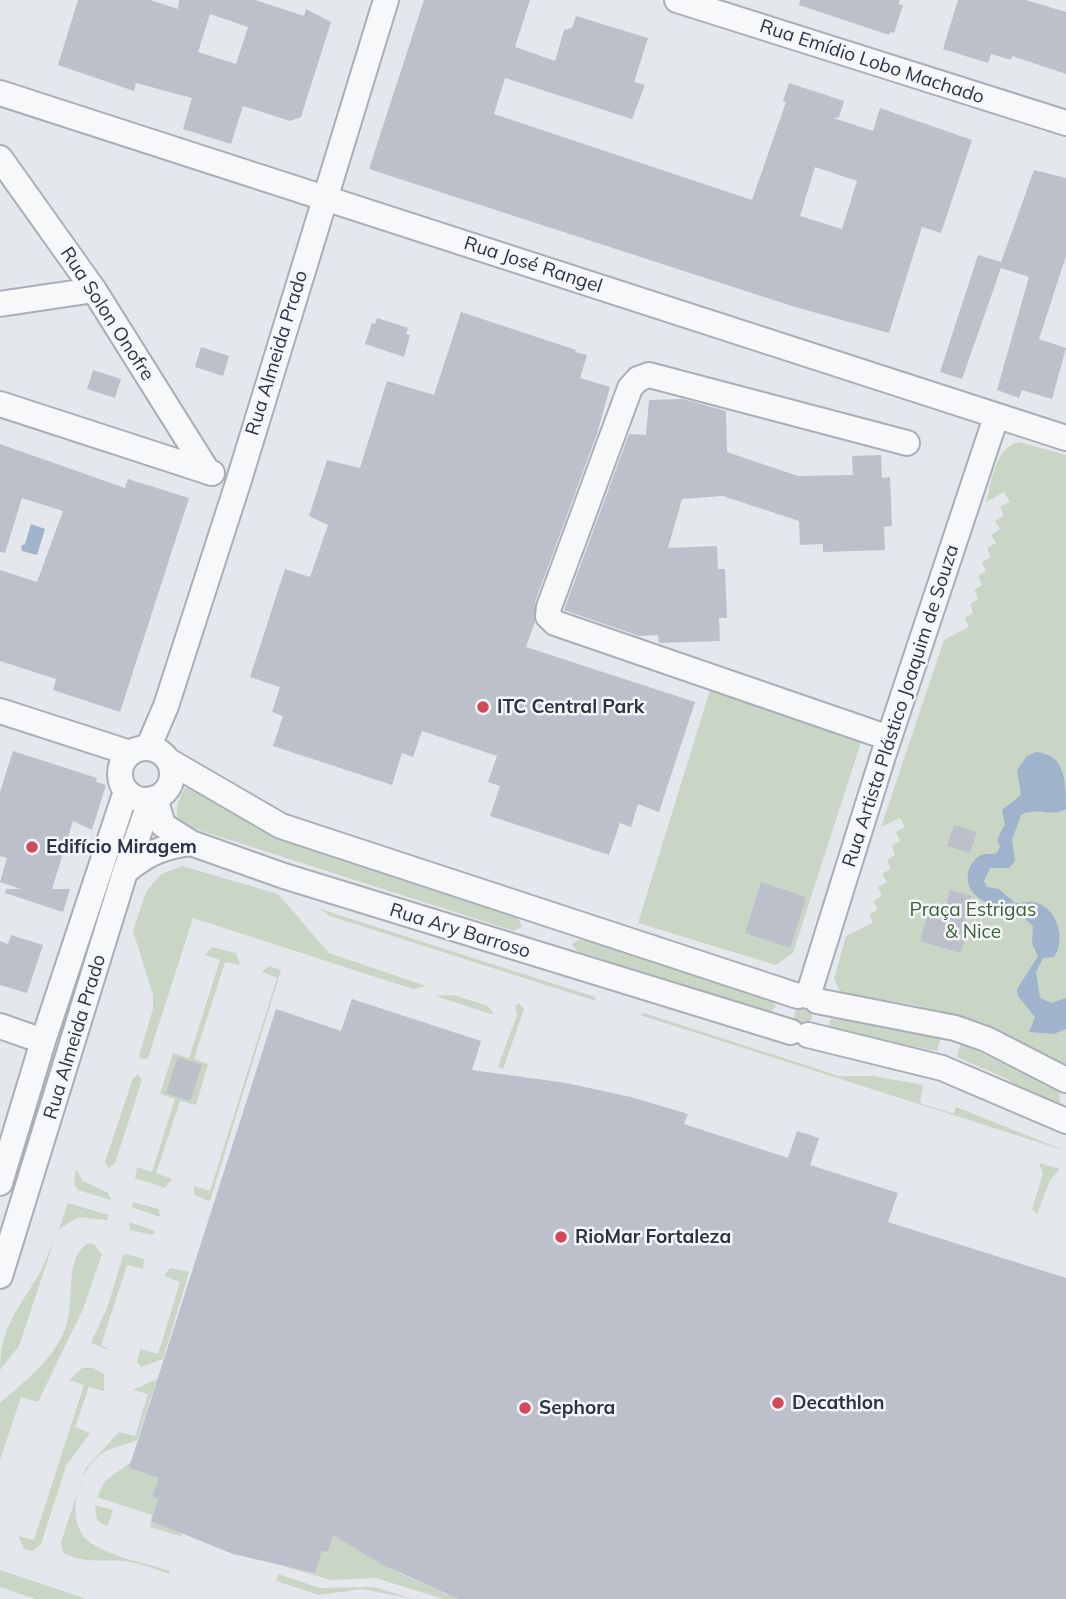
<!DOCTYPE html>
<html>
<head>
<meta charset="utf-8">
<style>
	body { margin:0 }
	canvas { display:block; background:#e4e7ec }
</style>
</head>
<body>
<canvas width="1066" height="1599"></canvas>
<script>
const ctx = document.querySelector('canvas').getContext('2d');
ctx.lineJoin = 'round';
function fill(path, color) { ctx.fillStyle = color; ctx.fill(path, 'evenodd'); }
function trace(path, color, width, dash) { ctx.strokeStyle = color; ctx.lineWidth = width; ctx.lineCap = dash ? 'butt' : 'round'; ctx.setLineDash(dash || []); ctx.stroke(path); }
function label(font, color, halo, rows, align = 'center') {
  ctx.font = font + ' Mulish,sans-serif'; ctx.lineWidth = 5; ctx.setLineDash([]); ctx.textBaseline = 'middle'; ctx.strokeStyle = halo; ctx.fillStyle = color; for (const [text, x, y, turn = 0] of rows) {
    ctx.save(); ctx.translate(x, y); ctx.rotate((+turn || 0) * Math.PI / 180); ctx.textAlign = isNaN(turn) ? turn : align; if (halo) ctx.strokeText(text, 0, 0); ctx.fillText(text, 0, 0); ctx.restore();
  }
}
const green = new Path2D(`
	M1019,442L1066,455V1066C1052,1063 1021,1041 1004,1034C952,1011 903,1000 846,996L840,991L834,979L846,936L873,923L869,915L878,909L873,901L882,896L878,887L887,882L882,874L891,869L887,860L895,855L892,846L900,841L896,832L905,827L900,818L881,827L944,640L969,627L965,618L973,613L970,604L978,599L974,590L982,585L978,576L986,571L982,562L991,557L987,548L996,543L991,535L1000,529L995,521L1004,516L1000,507L1010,502L1004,492L986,502C992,482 995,447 1019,442Z
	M710,690L862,739L793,953L776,965L638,923Z
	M190,783L201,784L274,838L518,918L522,927L514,931L180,824C172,814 180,791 190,783Z
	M182,866L278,894L329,953L426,986L413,989L193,918L149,1055L147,1059H142L139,1056L153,1009V995L133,931L146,892L160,875Z
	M320,909L595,997L596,1001L330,916Z
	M581,938L772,999L776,1007L768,1013L577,951L572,944Z
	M212,947L236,953L240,965L225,962L194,1059L208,1064L196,1105L180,1101L156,1173L172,1179L165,1188L135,1178L137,1167L152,1172L175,1099L160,1094L173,1053L189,1058L220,960L205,955Z
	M269,966L281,970L210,1201L194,1195V1186L210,1191L277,978L262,972Z
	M454,995L488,1006L494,1015L435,996Z
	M519,1003L524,1009L503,1069L498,1067L517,1015L515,1006Z
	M794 1016a9 9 0 1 1 18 0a9 9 0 1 1-18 0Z
	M644,1013L839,1076H874L923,1085L920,1103L954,1114L956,1107L1066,1151L640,1015Z
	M831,1019L878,1024L941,1037L937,1051L827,1030Z
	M961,1043L1059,1092L1060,1102L1048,1104L1005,1078L957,1057Z
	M138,1074L142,1080L115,1163L108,1168L105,1162L133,1078Z
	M1039,1163L1060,1169L1050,1180L1037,1214L1032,1209L1043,1174Z
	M76,1169L83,1181L108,1193L111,1200L78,1190L74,1184Z
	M133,1202L159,1209L160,1217L132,1207Z
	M68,1203L108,1215L107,1220L79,1217L59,1229Z
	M129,1222L155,1231L153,1235L130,1230Z
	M53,1244L19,1346L0,1370C0,1328 19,1308 39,1274C45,1265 47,1253 53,1244Z
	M87,1244H94L102,1254L83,1309L38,1402L21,1397L0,1460V1403C26,1380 54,1360 66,1326C75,1302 64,1259 87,1244Z
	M127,1254L144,1259L143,1269L127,1265L101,1345L115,1352L91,1343L108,1306L123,1255Z
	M170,1268L189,1272L163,1359L141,1367L137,1362L140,1349L158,1354L180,1282L164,1276Z
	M82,1368H93L104,1374V1391L89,1387L75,1427L90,1433L66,1466L41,1544L33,1551L24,1549L18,1536L34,1540L84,1385L69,1380Z
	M157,1379L137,1440C126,1445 111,1447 101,1454C78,1471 64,1519 88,1541C104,1555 148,1564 170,1571L169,1574C154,1569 139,1562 124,1561C102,1559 85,1564 63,1553L61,1542L86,1468L119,1432L135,1436L148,1394L133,1390Z
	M131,1462L129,1468L159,1478L153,1497L158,1499L151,1521L179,1530L183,1537L150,1527L152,1515L97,1497L105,1481Z
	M95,1505L113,1510L107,1527L97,1520Z
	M334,1532L352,1539L350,1545L403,1575L458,1599H443L376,1578L331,1580L286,1567L287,1565L315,1573L322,1551L328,1552Z
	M0,1570L81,1597L85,1599H36L0,1587Z
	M278,1574L320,1588L374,1587L413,1599L362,1589L319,1595L276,1581Z`);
const water = new Path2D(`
	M31,524L45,529L37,555L22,551L21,546L25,544Z
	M1036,752C1066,754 1066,783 1066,809C1052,818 1036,806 1021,815L1012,840L1015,861L1009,868H990L984,881L987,887L999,889L1015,903C1023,903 1029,900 1037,903C1058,909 1066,941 1054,957L1043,958L1036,972L1040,998L1052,1003L1066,998V1029L1054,1034L1029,1032L1035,1017L1018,996L1017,989L1038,956L1032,944L1033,927C1020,905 963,910 968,873C969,866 975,858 981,855C986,853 992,855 997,853L1000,846L997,840L1005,824L1002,810L1021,795L1017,770L1027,756Z`);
const building = new Path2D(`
	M78,0H150L178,9L179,0H255L304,16L306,9L331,22L301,117L290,121L243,106L231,144L183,129L192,98L136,83L134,91L58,65ZM210,14L248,27L236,64L198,52Z
	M424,0H530L515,47L555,61L564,30L572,28L576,16L648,38L634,82L645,85L632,119L505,78L494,114L752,200L786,102L783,101L789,83L844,101L839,117L833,118L873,131L880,108L972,140L941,233L922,227L889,333L795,307L369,169ZM815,167L857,181L842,229L800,216Z
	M800,0H900L898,4L903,5L894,33L890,32L889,35L799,5Z
	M958,0H1026L1066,12V74L1012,56L1011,60L991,54L988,63L943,49Z
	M1034,170L1066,178V256L1039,339L1066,348L1052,399L1022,390L1019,398L997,390L1029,277L1001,268L962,379L940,372L978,255L1001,262Z
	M461,312L576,350L575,352L587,355L580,378L610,387L597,434L535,602V622L526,647L695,702L659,812L638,804L631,827L620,823L609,855L490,816L500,786L488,782L497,756L422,731L413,757L402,753L392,785L273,746L283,716L272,712L280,687L250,677L285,569L310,577L328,525L309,516L327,460L360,468L387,381L434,395Z
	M377,318L408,328L406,334L410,335L404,357L365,344L372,323L375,324Z
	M201,347L229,356L223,376L195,367Z
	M93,370L121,379L115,398L87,389Z
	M683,399L726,411L727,452L798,476L853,475L852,456L881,455L882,478L890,477L892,526L884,527L885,550L823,552V544L800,545L799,521L723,496L682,499L668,548L717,546L718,569H725L727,618H719L720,641L659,643L658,635L639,636L564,610L629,434L646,435L649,400Z
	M0,444L125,488L128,479L189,498L120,712L53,690L56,679L0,661V570L37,582L63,511L22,498L5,553L0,552Z
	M13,751L97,778L96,782L106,785L92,830L73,821L52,889H70L63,912L5,893L6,889H21L0,882L7,858L0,856V792Z
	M954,825L977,832L970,853L947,846Z
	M761,882L806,897L790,948L745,933Z
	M950,890L972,896L963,925L968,927L961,953L920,941L927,916L942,920Z
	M11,935L43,945L27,993L0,985V941L8,944Z
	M352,999L481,1041L472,1070L566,1083L631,1097L688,1114L684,1124L788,1158L797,1131L819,1138L810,1165L898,1193L888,1222L1066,1278V1599H458L383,1565L333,1535L328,1552L322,1551L315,1573L233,1554L151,1521L158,1499L152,1497L159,1478L129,1468L276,1009L341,1031Z
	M178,1057L202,1065L190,1101L166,1093Z`);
const minor = new Path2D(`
	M677,0L1066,123
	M0,93L1066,438
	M0,158L94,290L208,472
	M0,304L94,290
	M0,404L212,473
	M0,711L130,753
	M889,738L555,623L548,616L549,607L630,388L638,379L649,375L907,443
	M148,748L166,706L238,483L386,0
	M120 774a26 26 0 1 1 52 0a26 26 0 1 1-52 0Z
	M169,761L281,826L798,996
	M155,798L163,825L191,843L284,876L791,1032
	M125,872C146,854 164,846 191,843
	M808,996L883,756L996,417
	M817,1001L955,1028L986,1039L1066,1080
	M0,1026L43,1041
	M808,1035L942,1068L1066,1121
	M0,1183L44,1038L126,791
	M0,1276L125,872L151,799`);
const markers = [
	[483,707,7,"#d1495b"],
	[32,847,7,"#d1495b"],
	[561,1237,7,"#d1495b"],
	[778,1403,7,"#d1495b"],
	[525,1408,7,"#d1495b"]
];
const streetNames = [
	["Rua Emídio Lobo Machado",872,62,18],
	["Rua José Rangel",533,265,18],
	["Rua Solon Onofre",107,314,57],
	["Rua Almeida Prado",277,353,-73],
	["Rua Artista Plástico Joaquim de Souza",901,706,-72],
	["Rua Ary Barroso",460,931,17],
	["Rua Almeida Prado",75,1037,-73]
];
const poiNames = [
	["ITC Central Park",497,707],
	["Edifício Miragem",46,847],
	["RioMar Fortaleza",575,1237],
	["Decathlon",792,1403],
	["Sephora",539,1408]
];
const parkNames = [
	["Praça Estrigas",973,910],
	["& Nice",973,932]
];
fill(green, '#c9d6c5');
fill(water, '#9fb4cc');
fill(building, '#bbc0ca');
trace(minor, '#a9aeb7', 28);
trace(minor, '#f7f8fa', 24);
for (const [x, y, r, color] of markers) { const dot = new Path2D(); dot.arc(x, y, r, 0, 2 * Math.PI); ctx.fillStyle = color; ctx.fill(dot); trace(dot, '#f4f6f9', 2.5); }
label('19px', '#2b3445', '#f4f6f9', streetNames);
label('bold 19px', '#2b3445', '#f4f6f9', poiNames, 'left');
label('19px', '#3f6138', '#f4f6f9', parkNames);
</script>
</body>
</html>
